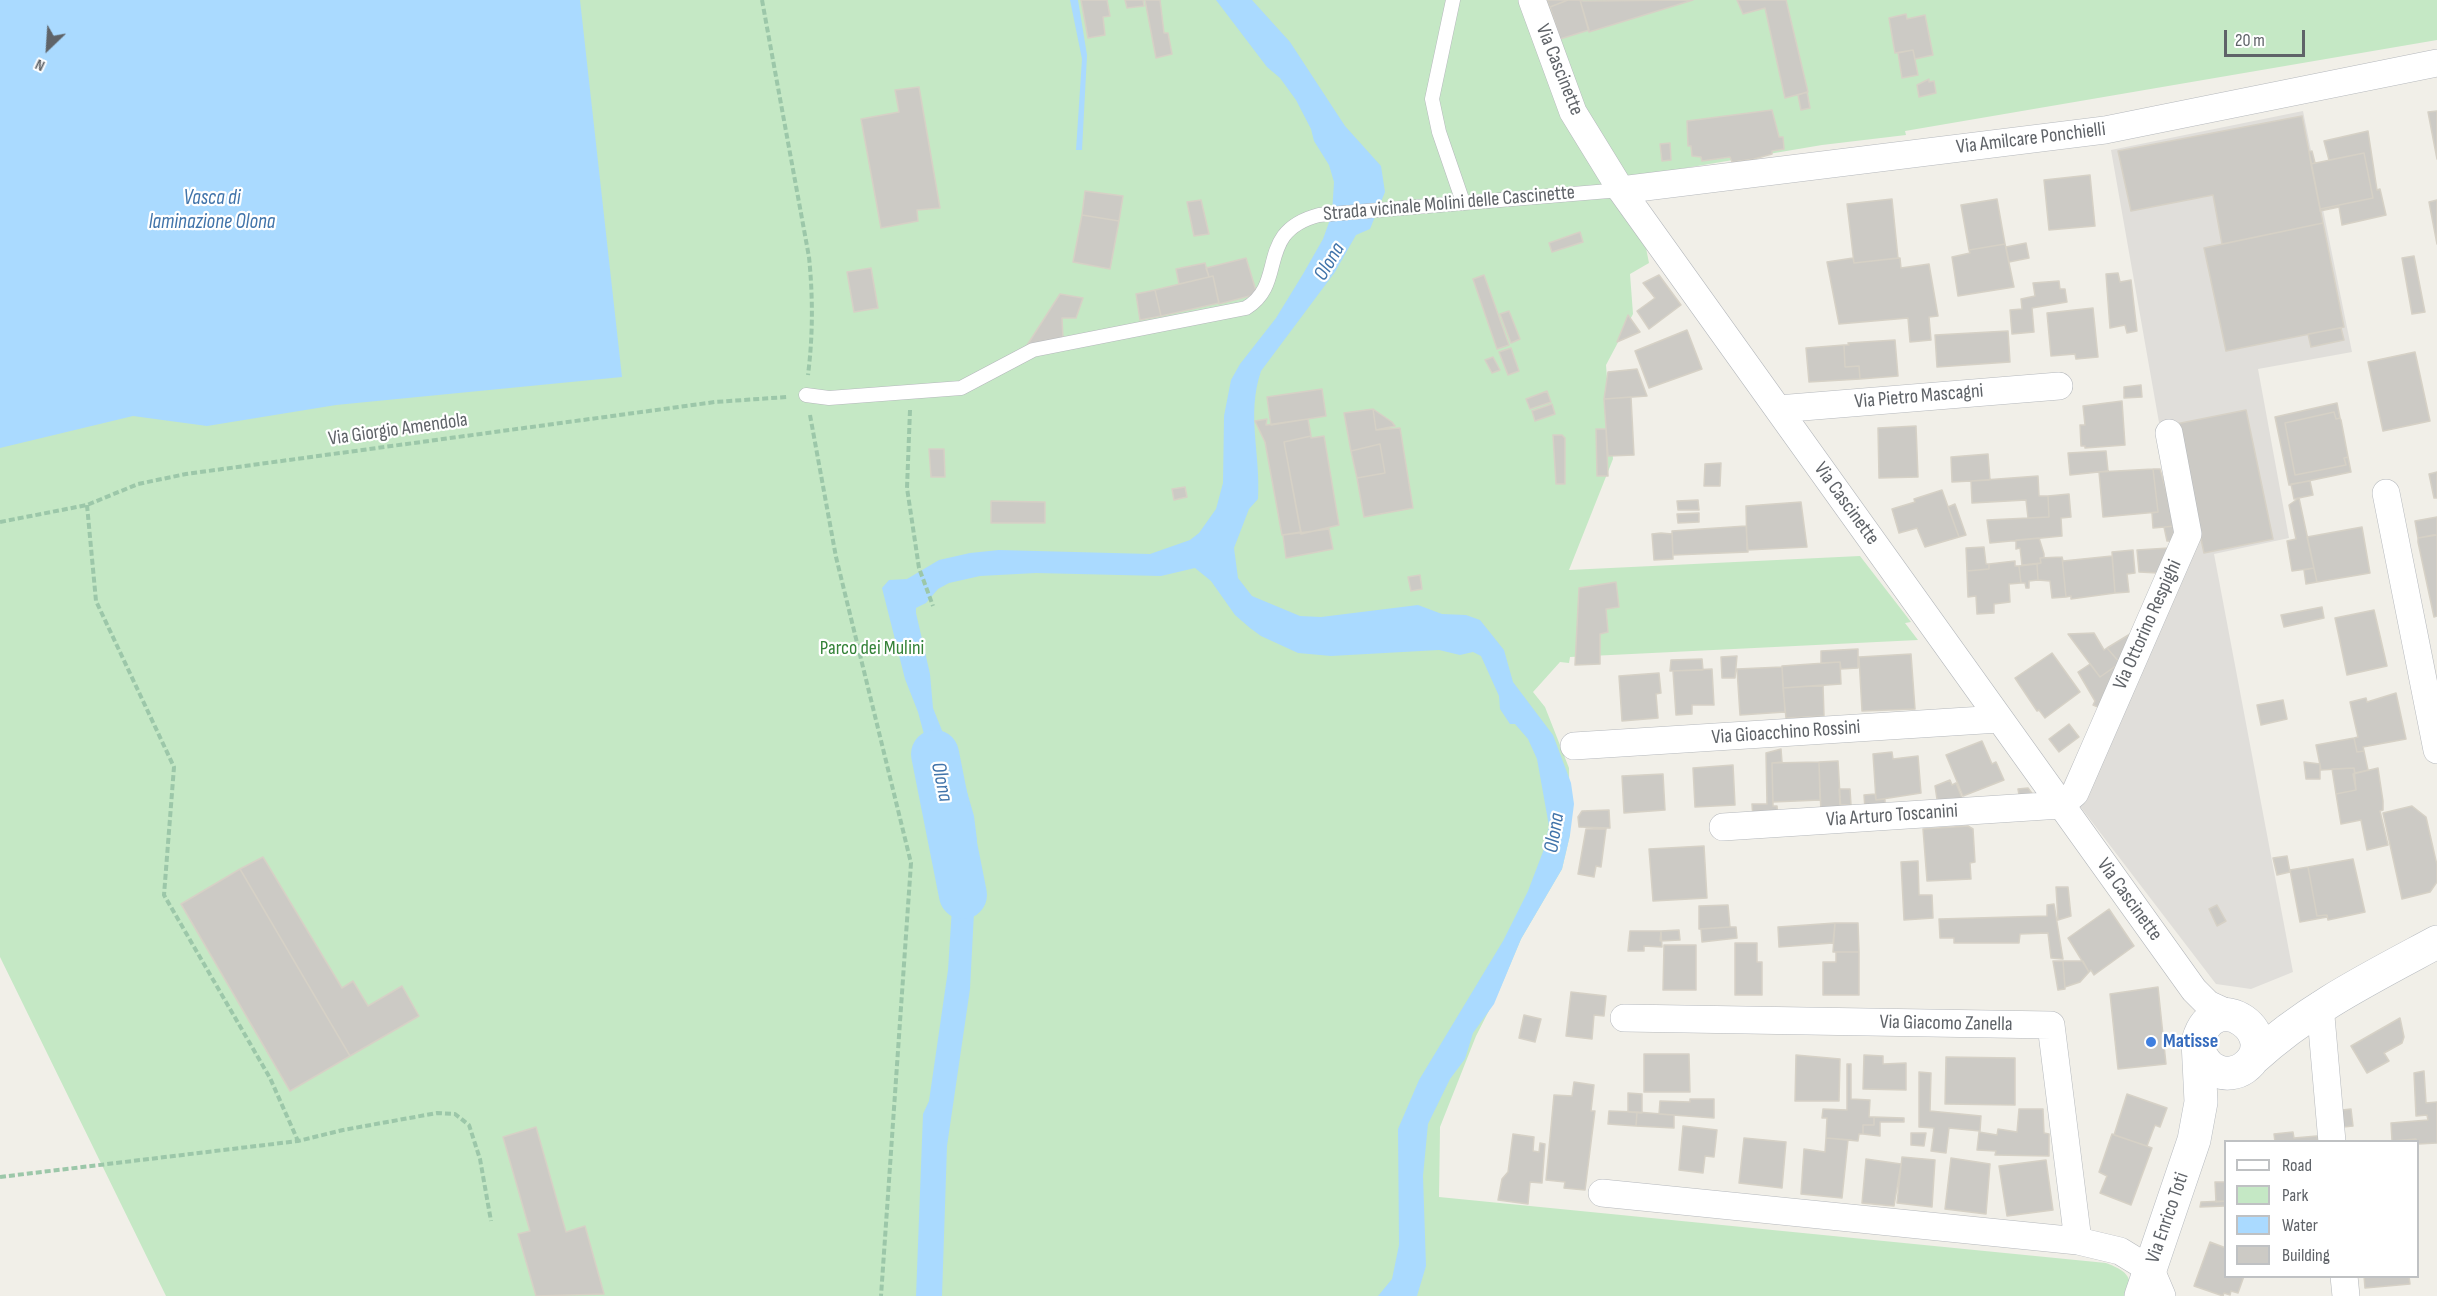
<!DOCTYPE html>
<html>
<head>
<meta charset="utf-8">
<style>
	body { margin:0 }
	#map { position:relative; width:2437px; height:1296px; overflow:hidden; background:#f1efe8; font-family:"Sofia Sans Condensed",sans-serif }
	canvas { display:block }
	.legend { position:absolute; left:2224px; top:1140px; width:195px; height:138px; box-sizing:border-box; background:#fff; border:2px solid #bfc1c3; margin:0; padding:8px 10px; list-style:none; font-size:18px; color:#5f6368 }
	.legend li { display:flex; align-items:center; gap:12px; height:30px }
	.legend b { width:30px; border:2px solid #bfc1c3 }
	.north { position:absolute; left:18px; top:18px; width:60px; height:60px; -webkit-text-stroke:4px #fff; paint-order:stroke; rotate:205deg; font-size:16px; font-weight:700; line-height:24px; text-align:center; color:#5f6368 }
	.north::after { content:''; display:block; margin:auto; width:21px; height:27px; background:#5f6368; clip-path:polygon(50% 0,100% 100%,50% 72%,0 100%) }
	.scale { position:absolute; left:2224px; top:30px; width:81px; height:27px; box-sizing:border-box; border:3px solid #5f6368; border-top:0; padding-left:8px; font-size:18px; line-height:21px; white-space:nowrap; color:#5f6368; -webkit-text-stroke:4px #fff; paint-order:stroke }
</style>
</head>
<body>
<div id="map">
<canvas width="2437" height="1296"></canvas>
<ul class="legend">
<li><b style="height:8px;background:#fff"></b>Road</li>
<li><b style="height:16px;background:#c5e8c5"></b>Park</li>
<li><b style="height:16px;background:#aadaff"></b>Water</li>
<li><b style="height:16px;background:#cccac5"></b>Building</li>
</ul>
<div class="north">N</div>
<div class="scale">20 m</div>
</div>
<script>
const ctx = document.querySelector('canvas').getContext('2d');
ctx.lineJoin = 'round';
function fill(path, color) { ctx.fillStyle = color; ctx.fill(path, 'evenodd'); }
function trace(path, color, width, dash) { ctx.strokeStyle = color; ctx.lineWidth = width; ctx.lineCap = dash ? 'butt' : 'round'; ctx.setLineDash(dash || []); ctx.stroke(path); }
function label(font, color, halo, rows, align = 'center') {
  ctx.font = font + ' "Sofia Sans Condensed",sans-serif'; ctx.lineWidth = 4.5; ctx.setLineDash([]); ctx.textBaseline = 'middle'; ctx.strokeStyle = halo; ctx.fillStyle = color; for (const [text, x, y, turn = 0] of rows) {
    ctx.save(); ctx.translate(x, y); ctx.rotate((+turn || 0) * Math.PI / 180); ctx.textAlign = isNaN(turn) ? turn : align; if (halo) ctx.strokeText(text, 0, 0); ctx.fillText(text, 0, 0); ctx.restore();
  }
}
const industrial = new Path2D(`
	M2303,111L2352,352L2258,369L2289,538L2214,554L2293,972L2251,989L2216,984L2063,784L2179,536L2111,150Z`);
const green = new Path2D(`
	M0,0H2437V40L1905,131L1906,135L1822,145L1650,174L1638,208L1649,263L1630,274L1633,314L1606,365L1613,459L1569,570L1860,556L1911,622L1905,623L1918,640L1570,657L1569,663L1560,662L1533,692L1545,707L1569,768L1570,835L1562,869L1521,939L1499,991L1476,1036L1440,1127L1439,1197L2106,1263C2124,1270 2135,1276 2127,1296H166L0,957Z`);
const water = new Path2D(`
	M0,0H580L622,377L336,405L207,426L133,416L0,448Z
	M1070,0H1078L1087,55L1082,150H1076L1082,59Z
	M1216,0H1252L1290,42L1345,126L1381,166L1385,192L1370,229L1356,235L1335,272L1261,371C1246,416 1261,453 1258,499L1249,509L1234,548L1238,578L1252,596L1300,616L1321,617L1418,605L1442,614L1466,615L1480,620L1504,650L1513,682L1553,735L1571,783L1574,804L1570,835L1562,869L1521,939L1494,1004L1473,1033L1465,1059L1450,1079L1428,1124L1423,1176L1426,1266L1417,1296H1378L1392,1279L1399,1245L1398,1129L1419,1080L1503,941L1528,891L1544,849L1549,826L1537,759L1528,739L1515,724H1510L1500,709L1499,696L1481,656L1473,652L1460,655L1439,650L1331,656L1298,653L1261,636L1250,628L1235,615L1211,581L1195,568L1161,576L1036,573L980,576L949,583L938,589L926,603L916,608V613L930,674L933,708L947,743L956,754L974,816L977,840L974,859L975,893L970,989L947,1146L942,1296H916L923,1114L929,1101L948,970L953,892L951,835L918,712L905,679L882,588L889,580L907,579L939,560L970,553L999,550L1150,554L1190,540L1199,533L1216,509L1223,483L1224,416L1231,380L1240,364L1276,318L1303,274L1323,239L1332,214L1334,182L1329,165L1314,141L1311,129L1296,100L1280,78L1267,67Z`);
const river = new Path2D(`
	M935,754L963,895`);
const building = new Path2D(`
	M1081,0H1107L1110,16L1103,17L1105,35L1088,38Z
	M1125,0H1143L1144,6L1127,8Z
	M1145,0H1160L1164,33H1168L1172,54L1156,58Z
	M1547,0H1568L1550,7V9Z
	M1568,0H1580L1589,30L1560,39L1550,7Z
	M1580,0L1583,1L1693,0L1589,32Z
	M1737,0H1786L1808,92L1785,98L1765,8L1743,14Z
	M1906,14L1907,19L1925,15L1933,55L1915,59L1913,50L1895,53L1889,18Z
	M1913,50L1918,75L1902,78L1898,53Z
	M1929,79V82L1934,81L1936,93L1919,97L1917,85Z
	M919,87L940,208L917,210L918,221L881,228L861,119L899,112L895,90Z
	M1807,92L1810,108L1801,110L1798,95Z
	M1772,110L1779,137H1783L1784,149L1772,151V154L1754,159L1732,162L1730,157L1702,161L1701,157L1692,156L1691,146H1688L1687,121Z
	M2437,111V159L2428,112Z
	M2302,116L2323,223L2222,244L2213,195L2131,211L2118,151Z
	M2368,131L2377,190L2380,189L2386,215L2342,225L2339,207L2320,211V209L2373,198L2364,153L2329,160L2324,141Z
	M1670,143L1671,160L1662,161L1660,144Z
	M2312,151L2315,163L2311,164L2309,152Z
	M2364,153L2373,198L2320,209L2311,164Z
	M2090,175L2095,226L2049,230L2044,180Z
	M1085,191L1123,196L1119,221L1082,215Z
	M1892,199L1898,258L1854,263L1847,204Z
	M1997,199L2005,244L1969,250L1961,205Z
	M1201,200L1209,234L1194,236L1187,202Z
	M2437,200V244L2429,202Z
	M1082,215L1119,221L1110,269L1073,262Z
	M2323,223L2344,327L2226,351L2204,248Z
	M1580,232L1583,242L1552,252L1549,243Z
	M2026,243L2029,258L2009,262L2006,247Z
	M2005,244L2014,287L1958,296L1952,257L1970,253L1969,250Z
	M2414,256L2425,312L2412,314L2402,258Z
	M1246,258L1257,294L1219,304L1213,276L1209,277L1206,268Z
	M1853,258L1854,263L1900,258L1901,268L1929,264L1938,316L1929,317L1931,340L1910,342L1908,318L1839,324L1827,262Z
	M1205,263L1209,277L1179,284L1176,269Z
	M871,268L878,308L854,312L847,272Z
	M2118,273L2120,282L2131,280L2137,331L2127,333L2125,325L2110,328L2106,274Z
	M1484,275L1509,345L1497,349L1473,279Z
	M1659,275L1681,305L1649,329L1637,311L1655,298L1643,283Z
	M1213,276L1219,303L1161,316L1155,290Z
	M2059,281L2060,289H2065L2067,302L2032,308L2034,332L2012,334L2010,310L2022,309L2021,299L2035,296L2033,283Z
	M1155,290L1161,316L1140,320L1136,294Z
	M1060,294L1083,298L1076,318H1062L1063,339L1024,350Z
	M2093,308L2098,357L2076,359L2075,354L2051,356L2047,313Z
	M1509,311L1520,339L1511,343L1500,314Z
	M1628,315L1640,332L1617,342L1624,325Z
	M2341,328L2344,340L2311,347L2308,334Z
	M1687,330L1702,369L1649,388L1635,351Z
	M2008,331L2010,362L1937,367L1935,335Z
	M1895,340L1898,376L1860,379L1859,366L1845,367L1844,345H1849L1848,343Z
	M1844,345L1845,367L1859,366L1860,379L1809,382L1806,348Z
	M1511,348L1519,371L1508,375L1499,352Z
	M2415,352L2430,421L2383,431L2368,362Z
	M1493,357L1500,370L1492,373L1485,360Z
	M1637,369L1647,396L1604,399L1608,372Z
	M2141,385L2142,397L2124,398V387Z
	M1322,389L1326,416L1271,425L1267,397Z
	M1547,391L1551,402L1530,409L1526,399Z
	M1631,397L1634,455L1608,456L1604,399Z
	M2122,401L2125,445L2085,448V446H2081L2080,425H2085L2083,406Z
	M2337,403L2340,418L2336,419L2334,412L2285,423L2295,475L2346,465L2344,458L2348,457L2351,472L2289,485L2275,417Z
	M1552,404L1555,414L1535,421L1532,411Z
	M1373,409L1376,430L1400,428L1413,508L1364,517L1357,478L1385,473L1380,444L1351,451L1344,413Z
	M1373,409L1392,422L1395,426L1376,430Z
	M2246,410L2273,539L2204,553L2176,424Z
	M2334,412L2336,419L2340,418L2341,420L2348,457L2344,458L2346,465L2295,475L2285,423Z
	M1267,419L1266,425L1308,419L1311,436L1284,442L1301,532L1282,535L1265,442L1255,421Z
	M1916,426L1918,477L1879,478L1878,428Z
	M1596,429H1606L1608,476H1597Z
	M1553,435H1562L1565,438V484H1556Z
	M1311,436V438L1324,436L1339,525L1301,534L1284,442Z
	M1380,444L1385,473L1357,478L1351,451Z
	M929,449H944L945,477H931Z
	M2106,451L2108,471L2070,475L2068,453Z
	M1988,454L1990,480L1952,482L1951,457Z
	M1721,463L1720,486H1704L1705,464Z
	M2153,469L2158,512L2103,517L2099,472Z
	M2153,469H2160L2176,526L2153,528L2152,513L2158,512Z
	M2437,472V498H2434L2429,474Z
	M2038,476L2039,496H2048L2049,517L2028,518L2026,500L1972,503L1971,481Z
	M2310,481L2313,495L2294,499L2291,484Z
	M1185,487L1187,497L1174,500L1172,489Z
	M1942,490L1959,537L1925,547L1917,528L1899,533L1892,509L1915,502L1914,499Z
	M2069,494L2071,517L2061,518L2062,536L1990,543L1987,520L2049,517L2048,496Z
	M2299,498L2314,568L2292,571L2287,541L2296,539L2289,505Z
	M1698,500L1699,510H1678L1677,501Z
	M991,501L1045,502V523H991Z
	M1801,502L1807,547L1747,550L1746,506Z
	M1955,504L1966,535L1959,537L1948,507Z
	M1699,513V522L1678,523L1677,514Z
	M2437,517V535L2418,538L2415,521Z
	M1746,526L1748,552L1673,555L1672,531Z
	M2176,526L2171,541H2167L2164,527Z
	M2362,527L2370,573L2317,582L2307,537Z
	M1329,529L1333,549L1286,558L1283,535Z
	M1661,533L1672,534L1673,559L1654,560L1652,534Z
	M2433,535H2437V616L2434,617L2418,542V538Z
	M2039,538L2044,554V558H2040L2041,563L2022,565L2020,548L2016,549V540Z
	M1984,547L1986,564H1989V569L1967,571L1966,548Z
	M2169,548L2158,573L2139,572L2137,550Z
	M2133,550L2135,573L2127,574L2129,592L2115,593L2112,552Z
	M2112,556L2115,593L2071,599V596L2066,597L2062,557L2063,561Z
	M2062,557L2066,597L2052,598L2050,581L2038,580L2037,564L2041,563L2040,558Z
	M2015,561V566H2019L2021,583L2009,584L2010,602L1994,604V613L1977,614L1976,596L1968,597L1967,571L1989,569V564Z
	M2037,564L2038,580L2029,581V588H2026L2025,583H2021L2019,566Z
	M2314,568L2317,582L2306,584L2304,570Z
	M1420,575L1422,589L1411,591L1408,577Z
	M1616,582L1619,607L1606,609L1608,632L1600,634V664L1575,665L1579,588Z
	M2322,607L2324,618L2284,627L2281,615Z
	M2374,610L2387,666L2347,675L2335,618Z
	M2135,631L2103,709L2093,705L2095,701L2078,672L2090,664L2100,677L2120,663L2107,648Z
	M2094,633L2104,650L2107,648L2120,663L2100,677L2068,634Z
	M1858,649V668L1841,669L1840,662L1821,663V651Z
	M2052,653L2080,692L2045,718L2039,710L2037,711L2015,678Z
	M1911,654L1915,709L1862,711L1859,657Z
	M1737,656L1735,678H1722L1721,657Z
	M1702,659L1703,670L1670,671L1671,660Z
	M1840,662L1841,684L1783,688L1782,666Z
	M1782,667L1785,712L1740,715L1737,669Z
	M1712,669L1714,705H1692V714L1676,715L1673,671Z
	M1659,673L1661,693L1656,694L1658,718L1622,721L1619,676Z
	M1823,685L1824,716L1786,718L1783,688Z
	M2396,693L2406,739L2363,747L2364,751L2357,752L2354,738L2358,737L2350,702L2366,698L2367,702Z
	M2283,700L2287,719L2261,725L2257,705Z
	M2069,724L2079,737L2059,752L2049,739Z
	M2354,738L2357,752L2364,751L2368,770L2355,773L2354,768L2321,770L2316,745Z
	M1982,741L1992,764L1996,762L2004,780L1963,796L1946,755Z
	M1781,749L1782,762L1772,763L1773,806H1777L1778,817L1753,819L1752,804H1767L1766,753Z
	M1892,752L1893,759L1918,756L1921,793L1876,800L1873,754Z
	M1838,761L1841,812L1821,813L1819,762Z
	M1819,762L1820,800L1773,802L1772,763Z
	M2304,762L2320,764V779H2306Z
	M1733,765L1735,805L1695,807L1693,768Z
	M2354,768L2356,790L2336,794L2332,769Z
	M2378,768L2383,801V810L2380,811L2388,845L2367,850L2361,820L2341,824L2336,794L2356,790L2353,774Z
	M1663,774L1665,810L1624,813L1622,776Z
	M1950,780L1952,785L1956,783L1964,803L1938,806L1935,786Z
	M2028,788L2037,800H2020L2018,789Z
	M1839,789H1850L1851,805H1840Z
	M1875,794L1876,800L1885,799V807L1865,809L1864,795Z
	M2412,806L2426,817L2437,865V882L2430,892L2402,899L2383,813Z
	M1609,810L1610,828L1579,827L1578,817L1582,811Z
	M1968,826L1973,829L1975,862L1970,863L1971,879L1927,881L1923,829Z
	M1586,829H1606L1601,867L1596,866L1594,877L1578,874Z
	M1704,846L1707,898L1653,901L1649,849Z
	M2287,856L2290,872L2277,875L2273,858Z
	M263,857L342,988L353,981L368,1006L402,986L419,1016L350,1056L240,869Z
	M2353,859L2365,912L2328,920L2327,915L2317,916L2308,867Z
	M1918,861L1919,895H1932L1933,918L1904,920L1901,862Z
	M2308,867L2317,916L2327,915V917L2300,922L2290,870Z
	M240,869L350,1056L290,1091L181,904Z
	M2056,887H2068L2071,916L2058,920Z
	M2054,904L2063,959L2051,958L2048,933L2020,934L2019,943H1954V938H1940L1939,919L2047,916V905Z
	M1728,905L1730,927L1699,929V906Z
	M2217,905L2226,921L2217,926L2209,909Z
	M2109,909L2134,946L2094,975L2091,970L2089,972L2068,938Z
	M1835,923H1858L1859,952H1833Z
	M1835,923L1833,943L1779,947L1778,927Z
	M1730,927H1736L1737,938L1702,942L1701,929Z
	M1679,930L1680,940L1660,941L1661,931Z
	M1630,931H1661L1662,947L1644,946V951H1628Z
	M1735,943H1757V962H1762V995H1735Z
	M1664,945H1696V990H1663Z
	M1836,952H1859V995H1823V962H1836Z
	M2053,961H2063L2065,989L2058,990Z
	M2063,961H2083L2089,972L2080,982L2065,987Z
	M2158,987L2166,1064L2118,1069L2110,994Z
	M1571,992L1606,996L1604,1016L1594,1015L1592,1039L1566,1036Z
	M1524,1015L1541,1019L1535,1042L1519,1038Z
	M2400,1018L2404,1037L2402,1043L2384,1053L2389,1061L2367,1073L2351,1046Z
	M1644,1054H1689L1690,1092H1644Z
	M1796,1055L1840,1059L1839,1101H1795Z
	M1864,1055L1883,1056V1064L1906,1063V1090L1863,1089Z
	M1946,1057L2015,1058V1105L1945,1104Z
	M1847,1064H1851V1099L1870,1100L1869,1117H1874V1125H1863V1134H1859L1858,1141L1826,1138L1827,1118H1822L1823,1109L1847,1110Z
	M2424,1071L2426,1103L2437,1102V1143L2418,1144L2416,1139L2392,1141L2391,1123L2428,1120L2427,1115L2416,1116L2414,1073Z
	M1919,1072L1931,1073L1930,1111L1981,1116L1980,1131L1949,1128L1946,1153L1931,1151L1934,1128L1919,1127Z
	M1574,1082L1594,1085L1591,1111H1595L1585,1190L1564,1188L1565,1182L1546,1180L1554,1095L1572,1096Z
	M1628,1093L1642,1094V1113L1628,1112Z
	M2127,1094L2167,1108L2160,1127L2155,1125L2147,1146L2114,1135Z
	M1690,1099H1714V1118L1659,1114L1660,1101L1690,1102Z
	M2019,1109H2043L2044,1133L2049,1134V1156L1995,1155L1996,1151L1977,1150L1979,1132L1997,1135L1998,1129L2017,1132Z
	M2351,1109L2353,1126L2343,1127L2342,1110Z
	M1609,1111L1637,1112L1636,1126L1608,1124Z
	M1637,1112L1674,1115V1128L1636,1126Z
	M1874,1117L1904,1118V1122H1880V1136L1863,1134V1125H1874Z
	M1683,1126L1717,1130L1714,1157L1705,1156L1703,1173L1679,1170Z
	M536,1127L566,1232L585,1226L604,1294L536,1296L518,1234L530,1231L503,1137Z
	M2293,1132L2294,1138L2317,1136L2318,1142H2275L2274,1134Z
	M1911,1133H1926L1924,1146L1911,1145Z
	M1513,1134L1534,1137L1533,1151L1539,1152L1540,1143L1545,1144L1542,1183L1530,1182L1528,1204L1498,1200L1502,1179L1508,1172Z
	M2112,1134L2152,1148L2131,1205L2100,1193L2107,1176L2099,1172Z
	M1744,1138L1786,1142L1782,1188L1739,1183Z
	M1826,1138L1852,1140H1848L1842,1198L1801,1194L1804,1149L1825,1152Z
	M1902,1157L1935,1160L1932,1207L1897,1203Z
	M1951,1158L1990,1164L1986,1214L1945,1209Z
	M1866,1159L1901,1164L1894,1206L1862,1203Z
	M2046,1160L2053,1210L2007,1216L1999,1166Z
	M2215,1182H2226V1204L2225,1201L2216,1202Z
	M2225,1201L2226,1206L2200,1207L2201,1202Z
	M2210,1242L2226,1248V1276H2244L2238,1293L2231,1291L2230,1295L2224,1293L2223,1296L2194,1286Z
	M2364,1276H2409L2410,1284L2365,1288Z`);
const path = new Path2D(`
	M762,0L809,257C813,297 813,335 808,375
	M910,410L907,488L919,568L933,606
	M810,415L836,557L911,863L881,1296
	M87,505L96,601L174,767L164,895L270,1078L298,1141
	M0,522L87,505L138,484L186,474L715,402L787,397
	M0,1177L298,1141L343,1130L437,1113L455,1114L469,1125L480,1159L491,1221`);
const lane = new Path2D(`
	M1453,0L1432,99L1439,132L1463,202
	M806,395L829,398L961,388L1033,350L1246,308C1288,283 1254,232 1319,215L1621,190`);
const street = new Path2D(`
	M1532,0L1573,112L1621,190L2194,990L2208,1004L2234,1016
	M1621,190L2105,130L2437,63
	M1778,409L2059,386
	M2386,493L2437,750
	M1574,746L1999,719
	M1723,827L2061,805L2075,793L2188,534L2169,433
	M2320,1005L2332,1142
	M1624,1018L2051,1025L2078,1241L2120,1251L2151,1270L2162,1296
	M1602,1193L2078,1241
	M2344,1276L2346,1296`);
const secondary = new Path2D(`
	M2253,1059C2307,1009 2372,977 2437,942
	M2141,1296L2194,1140L2201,1102L2198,1041C2215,981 2286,1038 2244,1068C2237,1073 2226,1075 2217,1071C2208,1068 2203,1060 2199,1051`);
const markers = [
	[2151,1042,6,"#3f7fe0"]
];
const streetNames = [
	["Via Cascinette",1559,70,68],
	["Via Amilcare Ponchielli",2031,139,-7],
	["Strada vicinale Molini delle Cascinette",1449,204,-5],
	["Via Pietro Mascagni",1919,397,-5],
	["Via Giorgio Amendola",398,430,-8],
	["Via Cascinette",1846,504,54],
	["Via Ottorino Respighi",2148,625,-66],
	["Via Gioacchino Rossini",1786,733,-4],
	["Via Arturo Toscanini",1892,816,-4],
	["Via Cascinette",2129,900,54],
	["Via Giacomo Zanella",1946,1024,1],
	["Via Enrico Toti",2168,1218,-71]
];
const parkNames = [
	["Parco dei Mulini",872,649]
];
const shopNames = [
	["Matisse",2163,1042]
];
const waterNames = [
	["Vasca di",212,199],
	["laminazione Olona",212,223],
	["Olona",1330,262,-59],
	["Olona",941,782,78],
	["Olona",1555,833,-81]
];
fill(industrial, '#e0deda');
fill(green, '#c5e8c5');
fill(water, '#aadaff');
trace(river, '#aadaff', 48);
fill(building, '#cccac5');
trace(building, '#d6d1c6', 1.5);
trace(lane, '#b5b8bc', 15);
trace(street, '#b5b8bc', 28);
trace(secondary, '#b6babf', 34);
trace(path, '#9cc7a9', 4, [6, 3]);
trace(lane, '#fff', 14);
trace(street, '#fff', 27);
trace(secondary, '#fff', 33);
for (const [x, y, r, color] of markers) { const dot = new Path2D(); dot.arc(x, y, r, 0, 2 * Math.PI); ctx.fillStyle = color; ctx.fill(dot); trace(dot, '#fff', 2); }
label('20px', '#5f6368', '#fff', streetNames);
label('20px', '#348238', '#fff', parkNames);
label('bold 20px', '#366cbe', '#fff', shopNames, 'left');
label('italic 21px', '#4174aa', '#fff', waterNames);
</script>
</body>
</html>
